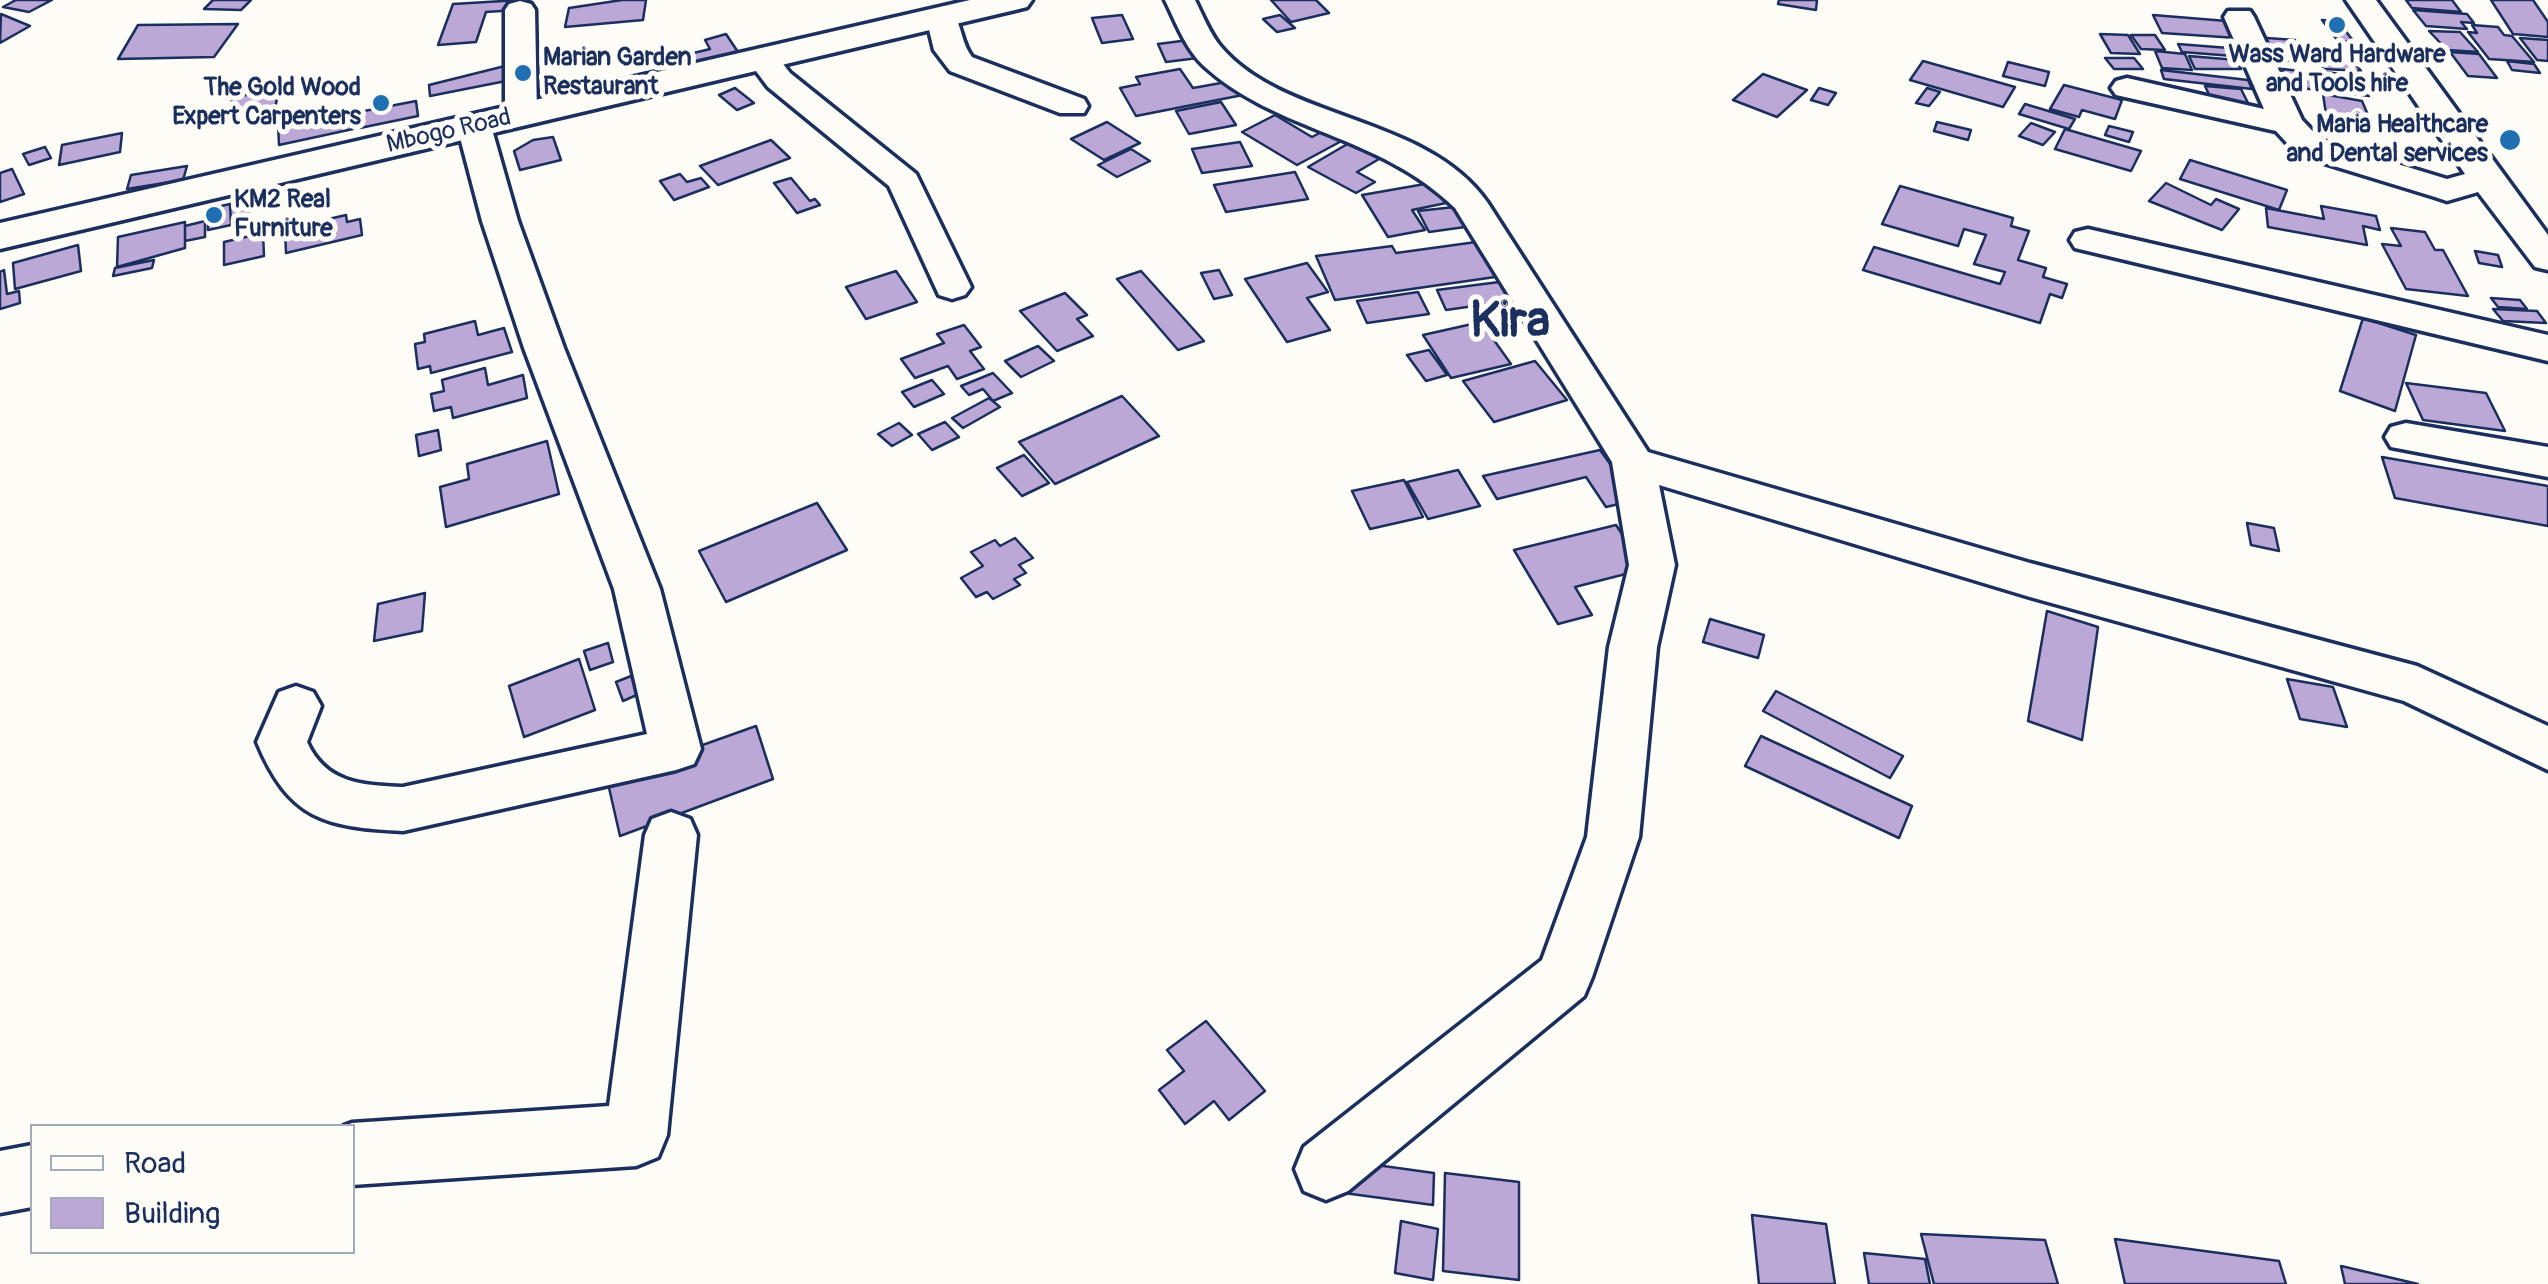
<!DOCTYPE html>
<html>
<head>
<meta charset="utf-8">
<style>
	body { margin:0 }
	#map { position:relative; width:2548px; height:1284px; overflow:hidden; background:#fdfcf7; font-family:Pangolin,sans-serif }
	canvas { display:block }
	.legend { position:absolute; left:30px; top:1124px; width:325px; height:130px; box-sizing:border-box; background:#fdfcf7; border:2px solid #a3aaba; margin:0; padding:12px 18px; list-style:none; font-size:30px; color:#1b2f5e }
	.legend li { display:flex; align-items:center; gap:20px; height:50px }
	.legend b { width:50px; border:2px solid #a3aaba }
</style>
</head>
<body>
<div id="map">
<canvas width="2548" height="1284"></canvas>
<ul class="legend">
<li><b style="height:12px;background:#fdfcf7"></b>Road</li>
<li><b style="height:28px;background:#bba8d7"></b>Building</li>
</ul>
</div>
<script>
const ctx = document.querySelector('canvas').getContext('2d');
ctx.lineJoin = 'round';
function fill(path, color) { ctx.fillStyle = color; ctx.fill(path, 'evenodd'); }
function trace(path, color, width, dash) { ctx.strokeStyle = color; ctx.lineWidth = width; ctx.lineCap = dash ? 'butt' : 'round'; ctx.setLineDash(dash || []); ctx.stroke(path); }
function label(font, color, halo, rows, align = 'center') {
  ctx.font = font + ' Pangolin,sans-serif'; ctx.lineWidth = 10; ctx.setLineDash([]); ctx.textBaseline = 'middle'; ctx.strokeStyle = halo; ctx.fillStyle = color; for (const [text, x, y, turn = 0] of rows) {
    ctx.save(); ctx.translate(x, y); ctx.rotate((+turn || 0) * Math.PI / 180); ctx.textAlign = isNaN(turn) ? turn : align; if (halo) ctx.strokeText(text, 0, 0); ctx.fillText(text, 0, 0); ctx.restore();
  }
}
const building = new Path2D(`
	M16,0H52L29,12L3,7Z
	M213,0H251L241,10L204,9Z
	M520,0L516,10L486,12L476,42L438,45L453,4Z
	M622,0H646L643,20L565,27L569,8Z
	M1271,0H1316L1329,13L1291,22Z
	M1779,0H1817L1816,10L1778,4Z
	M2406,0H2452L2461,12L2412,8Z
	M2491,0H2533L2548,22V37L2513,34Z
	M2413,10L2467,14L2474,23L2461,22L2467,29L2426,26Z
	M1,14L30,26L0,43Z
	M1122,15L1133,39L1102,43L1092,18Z
	M1280,15L1295,28L1277,32L1263,19Z
	M2153,15L2227,21L2237,38L2162,33Z
	M2322,20L2338,21L2354,42L2338,41Z
	M238,24L214,57L118,59L138,25Z
	M2472,25L2498,27L2504,35L2512,36L2534,62L2489,59L2468,32L2477,33Z
	M2429,31L2460,32L2478,52L2447,50Z
	M726,34L738,52L674,68L669,59L710,49L705,40Z
	M2100,34L2128,35L2140,54L2111,53Z
	M2131,35H2155L2165,50L2141,49Z
	M2253,37L2295,40L2300,48L2270,46L2274,52L2283,53L2288,61L2264,59Z
	M2520,38L2548,40V61L2537,60Z
	M1189,40L1198,58L1166,62L1158,44Z
	M2178,44L2229,48L2233,56L2182,52Z
	M2306,44L2342,46L2361,71L2324,69Z
	M2155,51L2185,54L2192,70L2162,68Z
	M2450,52L2479,54L2497,78L2468,76Z
	M2189,56L2237,60L2241,69H2195Z
	M2105,58H2134L2143,69H2114Z
	M1923,61L2015,87L2003,107L1910,80Z
	M2507,61L2534,64L2540,73L2512,70Z
	M2008,62L2049,72L2045,86L2003,76Z
	M513,64L516,79L430,96L429,85Z
	M1180,69L1193,88L1243,79L1253,93L1136,116L1120,88L1140,84L1136,77Z
	M2283,69L2324,74L2330,92L2288,86Z
	M2161,70L2248,80L2252,89L2164,79Z
	M2326,72L2361,77L2369,96L2333,91Z
	M1763,74L1807,90L1777,117L1733,100Z
	M2064,85L2122,100L2115,119L2082,110L2079,117L2050,109Z
	M2205,86L2241,89L2249,105L2212,101Z
	M735,88L754,103L737,110L719,95Z
	M1819,88L1836,93L1828,105L1811,100Z
	M1927,88L1940,92L1929,106L1916,103Z
	M279,90L275,108L262,110L261,114L228,115L233,97Z
	M2323,94L2362,101L2371,122L2326,114Z
	M416,101L418,116L360,128L359,112Z
	M1221,102L1236,125L1189,134L1176,111Z
	M2025,104L2075,119L2069,129L2019,114Z
	M351,109L353,129L279,145L278,124Z
	M1275,115L1312,137L1331,127L1349,137L1297,165L1242,132Z
	M1107,122L1140,143L1104,160L1071,139Z
	M1937,122L1971,130L1968,140L1934,131Z
	M2031,123L2055,132L2043,145L2019,136Z
	M2109,126L2133,132L2129,142L2105,135Z
	M2065,129L2141,151L2131,171L2055,149Z
	M122,133L120,152L59,165L62,145Z
	M1361,136L1391,152L1357,172L1375,182L1356,193L1308,167Z
	M553,137L561,160L520,170L514,151L533,140Z
	M771,140L790,158L718,185L700,166Z
	M1240,142L1252,166L1202,173L1192,149Z
	M45,147L51,158L29,165L23,154Z
	M1131,149L1150,161L1117,177L1098,165Z
	M2190,160L2287,190L2279,210L2180,179Z
	M187,166L183,180L127,189L131,175Z
	M12,169L24,194L0,202V173Z
	M1295,172L1308,199L1226,212L1214,185Z
	M680,174L687,182L701,178L709,187L674,200L660,181Z
	M791,178L810,201L815,199L820,205L797,213L774,183Z
	M1442,181L1456,201L1412,210L1425,230L1388,237L1362,195Z
	M2166,183L2211,205L2216,199L2239,209L2222,230L2149,201Z
	M1900,186L2013,218L2011,226L2029,231L2018,260L2046,268L2043,277L2067,284L2062,298L2050,294L2040,323L1863,270L1874,247L2000,284L2005,272L1974,264L1986,235L1964,229L1958,246L1882,224Z
	M248,203V217L231,221L230,207Z
	M230,204L231,225L208,230V209Z
	M2321,206L2376,216L2380,230L2363,226L2367,245L2268,227L2266,208L2324,219Z
	M1454,207L1465,227L1429,232L1418,211Z
	M346,215L347,222L360,219L362,235L286,253L285,229Z
	M205,221V237L185,241V226Z
	M185,222V248L117,267L118,237Z
	M2391,228L2425,232L2435,250H2443L2468,296L2406,289L2382,244L2401,246Z
	M263,233L264,256L224,265V242Z
	M1476,242L1495,277L1335,300L1316,256L1392,246L1396,253Z
	M78,245L81,271L15,289L13,263Z
	M2475,251L2498,255L2502,267L2479,263Z
	M154,260L152,268L113,276L115,268Z
	M1307,263L1328,292L1307,298L1330,330L1287,342L1245,279Z
	M4,270L7,294L19,291L20,303L0,309V272Z
	M1219,270L1232,295L1214,299L1201,273Z
	M896,271L917,302L866,319L846,287Z
	M1141,271L1204,341L1178,350L1117,279Z
	M1499,282L1509,301L1446,310L1437,290Z
	M1418,292L1429,314L1367,323L1357,301Z
	M1065,293L1087,315L1077,319L1093,336L1057,351L1020,311Z
	M2491,298L2520,300L2527,309L2498,307Z
	M2493,309L2537,311L2546,323L2503,321Z
	M2363,318L2416,335L2395,411L2340,391Z
	M475,321L478,335L504,328L512,352L431,373L430,366L418,369L415,344L425,342L424,334Z
	M1481,322L1511,364L1451,378L1423,335Z
	M964,325L981,347L970,351L984,369L957,379L948,366L915,378L901,359L944,343L937,334Z
	M1038,346L1054,361L1021,377L1005,361Z
	M1429,350L1447,375L1426,381L1407,355Z
	M1535,361L1567,400L1494,422L1463,381Z
	M485,368L488,385L523,375L527,398L453,418L451,407L434,411L431,394L444,391L442,380Z
	M993,373L1012,393L993,401L983,389L969,395L961,386Z
	M932,380L944,394L914,407L902,392Z
	M2406,383L2486,393L2505,431L2423,420Z
	M1122,396L1159,436L1055,484L1019,442Z
	M989,398L1000,407L963,428L952,418Z
	M945,422L959,437L932,450L918,434Z
	M899,423L912,435L892,446L878,434Z
	M438,430L441,450L419,456L416,435Z
	M547,441L559,494L446,527L440,487L469,479L467,464Z
	M1600,450L1636,500L1606,507L1586,477L1497,499L1483,476Z
	M1024,455L1049,483L1022,496L997,468Z
	M2382,457L2548,486V526L2395,498Z
	M1458,470L1480,506L1428,519L1407,482Z
	M1404,480L1423,517L1370,529L1352,491Z
	M817,503L847,550L726,602L699,551Z
	M2247,523L2274,528L2279,551L2251,545Z
	M1616,525L1645,569L1575,587L1592,615L1558,624L1514,550Z
	M1015,538L1033,558L1019,565L1026,573L1014,579L1020,585L993,599L987,592L976,597L961,578L983,566L971,552L995,540L1000,546Z
	M425,593L422,631L374,641L378,604Z
	M2047,611L2098,627L2082,740L2028,721Z
	M1710,619L1764,635L1758,658L1703,642Z
	M608,643L613,662L590,670L584,651Z
	M579,659L595,710L524,737L509,686Z
	M631,676L639,694L623,701L616,682Z
	M2287,679L2333,687L2347,727L2300,719Z
	M1776,691L1903,756L1890,778L1763,711Z
	M756,726L773,779L620,836L607,779Z
	M1761,736L1912,806L1899,838L1745,766Z
	M1206,1021L1265,1091L1229,1120L1214,1101L1185,1124L1159,1090L1184,1071L1167,1050Z
	M1333,1159L1434,1173L1433,1205L1329,1191Z
	M1445,1173L1519,1182V1280L1443,1271Z
	M1752,1215L1826,1224L1835,1284H1759Z
	M1401,1221L1438,1229L1433,1280L1395,1273Z
	M1921,1234L2045,1240L2058,1284H1934Z
	M2115,1239L2279,1261L2286,1284H2125Z
	M1864,1253L1925,1259L1930,1284H1869Z
	M2341,1266L2418,1284H2345Z`);
const minor = new Path2D(`
	M1165,0H1195C1203,16 1210,34 1221,47C1285,122 1426,115 1487,202L1648,452L2030,563L2417,666L2548,726V770L2404,701L2030,597L1659,485L1675,565L1657,647L1639,837L1592,977L1584,996L1348,1191L1326,1200L1304,1191L1295,1169L1304,1147L1542,960L1587,837L1609,647L1629,565L1612,462L1455,208C1379,134 1276,132 1204,66C1185,48 1176,22 1165,0Z
	M2346,0H2376L2548,235V270L2535,267L2478,192L2447,201L2435,197L2298,155L2276,131L2116,95L2111,88L2116,81L2127,78L2264,109L2224,17L2228,11H2250L2254,17L2302,120L2322,141L2447,179L2465,174Z
	M520,1L531,4L535,10L537,115L533,122H509L505,115V10L509,4Z
	M941,8L952,11C962,25 961,43 972,57L1084,99L1088,106L1084,113H1060L950,71L934,50L926,17L930,11Z
	M763,50L774,52L790,73L916,174L971,287L965,295L952,299L939,295L889,186L768,87L747,59L752,52Z
	M474,116L486,119L491,126L518,221L564,348L660,589L701,749L694,764L676,770L403,831C324,827 289,819 257,742L279,692L296,686L313,692L321,706L307,742C326,784 362,785 403,787L647,734L614,589L524,348L482,221L457,126L462,119Z
	M2088,229L2548,335V361L2075,248L2070,240L2075,232Z
	M2406,423L2548,447V477L2391,447L2385,437L2391,427Z
	M671,812L690,819L697,835L667,1135L658,1157L636,1166L352,1185V1126H344L352,1123L609,1106L645,835L652,819Z
	M32,1145V1207L0,1213V1151Z`);
const major = new Path2D(`
	M970,0H1032L1027,7L1015,10L0,249V223Z`);
const markers = [
	[2337,25,10,"#1f6fb2"],
	[523,73,10,"#1f6fb2"],
	[381,103,10,"#1f6fb2"],
	[2510,140,12,"#1f6fb2"],
	[214,215,10,"#1f6fb2"]
];
const farPoinames = [
	["Wass Ward Hardware",2337,56,"center"],
	["and Tools hire",2337,85,"center"],
	["Marian Garden",543,59],
	["Restaurant",543,88],
	["The Gold Wood",361,89,"right"],
	["Expert Carpenters",361,118,"right"],
	["Maria Healthcare",2488,126,"right"],
	["and Dental services",2488,155,"right"],
	["KM2 Real",234,201],
	["Furniture",234,230]
];
const farStreetnames = [
	["Mbogo Road",449,132,-13]
];
const townNames = [
	["Kira",1510,323]
];
fill(building, '#bba8d7');
trace(building, '#1b2f5e', 2.5);
trace(minor, '#1b2f5e', 7);
trace(major, '#1b2f5e', 7);
fill(minor, '#fdfcf7');
fill(major, '#fdfcf7');
for (const [x, y, r, color] of markers) { const dot = new Path2D(); dot.arc(x, y, r, 0, 2 * Math.PI); ctx.fillStyle = color; ctx.fill(dot); trace(dot, '#fdfcf7', 4); }
label('bold 25px', '#1b2f5e', '#fdfcf7', farPoinames, 'left');
label('25px', '#1b2f5e', '#fdfcf7', farStreetnames);
label('bold 50px', '#1b2f5e', '#fdfcf7', townNames);
</script>
</body>
</html>
